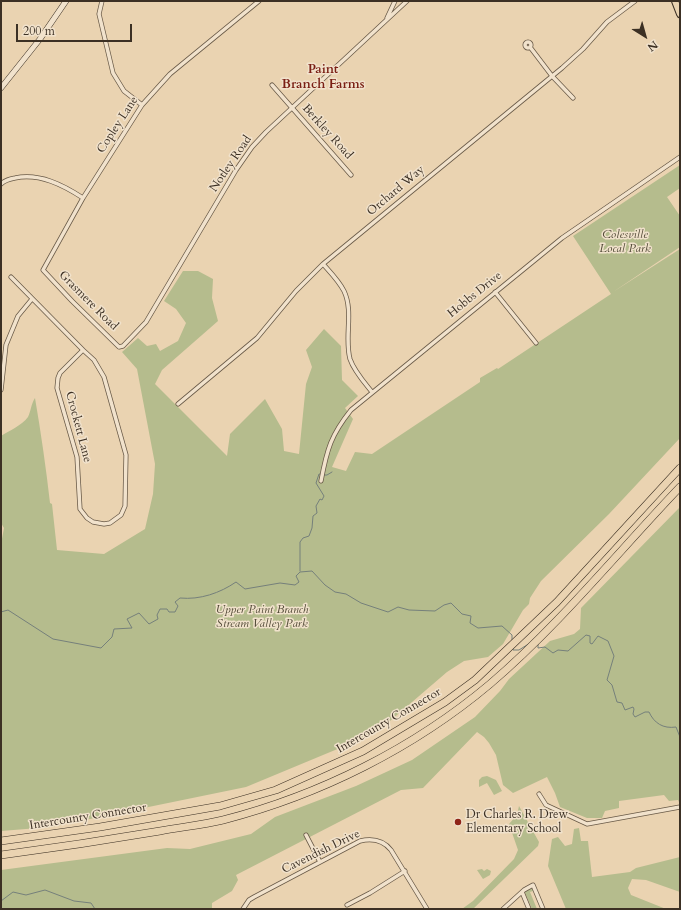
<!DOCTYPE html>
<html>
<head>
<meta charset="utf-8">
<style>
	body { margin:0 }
	#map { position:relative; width:681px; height:910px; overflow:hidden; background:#ead3b1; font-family:Cardo,serif }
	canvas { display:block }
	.frame { position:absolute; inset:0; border:2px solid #3c3024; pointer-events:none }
	.north { position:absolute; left:625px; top:16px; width:40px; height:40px; -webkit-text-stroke:3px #f1e2cc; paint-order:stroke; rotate:143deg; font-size:11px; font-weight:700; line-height:16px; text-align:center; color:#3c3024 }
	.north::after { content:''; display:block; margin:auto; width:14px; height:18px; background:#3c3024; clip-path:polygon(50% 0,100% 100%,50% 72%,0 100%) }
	.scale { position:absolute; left:16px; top:24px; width:116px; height:18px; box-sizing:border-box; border:2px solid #3c3024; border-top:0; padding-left:5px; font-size:12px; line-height:14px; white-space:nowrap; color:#3c3024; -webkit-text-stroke:3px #f1e2cc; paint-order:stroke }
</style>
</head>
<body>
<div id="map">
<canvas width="681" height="910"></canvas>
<div class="frame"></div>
<div class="north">N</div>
<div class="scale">200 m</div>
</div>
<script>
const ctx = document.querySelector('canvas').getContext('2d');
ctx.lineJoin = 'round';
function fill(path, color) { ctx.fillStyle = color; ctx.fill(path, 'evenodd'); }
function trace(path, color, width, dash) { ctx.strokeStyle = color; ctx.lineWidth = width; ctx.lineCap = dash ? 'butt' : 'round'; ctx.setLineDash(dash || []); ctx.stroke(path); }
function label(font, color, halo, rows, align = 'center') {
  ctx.font = font + ' Cardo,serif'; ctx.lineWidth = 3; ctx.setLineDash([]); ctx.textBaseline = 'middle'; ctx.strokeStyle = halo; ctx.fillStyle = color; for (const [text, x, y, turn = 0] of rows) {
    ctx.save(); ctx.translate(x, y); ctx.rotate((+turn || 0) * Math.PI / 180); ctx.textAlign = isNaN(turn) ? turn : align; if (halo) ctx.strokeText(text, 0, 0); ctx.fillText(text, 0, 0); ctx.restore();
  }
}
const green = new Path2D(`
	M680,165V188L667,197L680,216V247L613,292L680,249V438L609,514L541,581L530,598L529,604L523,610L503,644L488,657L464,661L447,672L376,733L246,787L51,827L1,831V544L4,528L1,523V436C9,431 22,425 28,417C31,411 31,404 35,398C41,433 46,468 50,503L52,504L57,550L104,554L145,529L153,494L155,464L137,369L122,352L138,338L147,346L156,344L160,351L178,341L186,323L176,309L164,301L183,271H198L213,279L212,298L218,321L162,370L155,384L227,456L230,434L265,399L282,429L284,451L299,454L306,384L312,367L306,350L324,329L341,346L342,380L358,396L345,408L353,419L332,467L346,471L355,452L372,454L480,382V378L497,368L498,369L611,294L573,236Z
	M680,507V804L678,800L669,801L664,795L619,801V808L605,811L602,818H587L560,807L555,793L547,777L513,793L503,785L496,755L489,743L484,737L477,732L423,788L401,790L236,875L238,880L232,891L212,903V909H1V870L167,848L190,849L251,834L275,817L356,786L412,760L475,717L500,691L509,679L550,641L574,634L580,629L581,608Z
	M487,776L496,780L502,791L494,795L487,783L479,787V780L482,777Z
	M519,806L539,842L538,846L473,909H462L473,901L514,859L518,850L509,824L517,815Z
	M579,828L581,841H588L592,877L630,872L636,868L680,857V892L646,880L632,879L628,888L631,895L666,909H566L548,866L552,839L558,837L565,846L572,844L574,829Z
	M482,869L484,871L487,869L491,871L490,875L483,879L477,870Z
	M532,888L533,891L530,892L537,909H532L525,893V890Z`);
const stream = new Path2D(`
	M324,475H327L332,472
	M300,571V542L303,538L309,536L312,528L313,516L317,513L316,506L320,499L322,500L324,496L316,483L319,474H321
	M1,612L8,610L53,639L101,648L112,637L114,629L132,628L127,619L139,613L149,624L158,619L157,615L160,609H167L169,612H175L178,606L175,602L180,598C200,600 220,593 236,582L245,589L280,583L295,585L299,582L296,576L300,572L312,571L325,585L335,592L346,594L361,603L388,612L398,607L409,610L435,611L444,605L451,603L462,614L471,616L470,623L478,628L502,626L512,635V640
	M538,644V648L545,647L553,653L558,650L568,651L586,635L590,636V643L592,644L598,636L608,641L614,656L607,680L612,685L617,702L622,703L625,710L633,707L634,709L633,714L635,717L645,712H649C654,723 663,729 676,727L680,737
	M513,647V650H519L530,643
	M1,901L13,892L26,895L45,890L74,901L91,903L95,909H101`);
const street = new Path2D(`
	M102,1L99,14L113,73L124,91L142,105
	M259,1L170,74L142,105L83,198L43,270L72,301L119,347L123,346L146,322L236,170L252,147L266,132L407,1
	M387,18L395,1
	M525 45a3 3 0 1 1 6 0a3 3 0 1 1-6 0Z
	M530,47L552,76L573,98
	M272,85L351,175
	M1,184C5,180 9,179 15,178C40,173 63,185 83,198
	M323,264C331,273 339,281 344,291C354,312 344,337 350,359C354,371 364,382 372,392
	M11,277L83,350
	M495,292L536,343
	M83,350L94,360L104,377L126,455L125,506L121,515L110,523L104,524L93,522L87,518L80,509L77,457L57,388L58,378L60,373Z
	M1,390L6,345L18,316L32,299
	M178,404L257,338L296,291L323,264L562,68L583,49L607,22L635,1
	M321,481C327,449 331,435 351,410L562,238L680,157
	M539,794L546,805L587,824L680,807
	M306,835L320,862
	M522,892L529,909
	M347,905L370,893L405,871
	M243,909L249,900L254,897L360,841C373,838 383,840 391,850L427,909
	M503,909L524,890L533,885L543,909`);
const secondary = new Path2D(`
	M1,88L40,39L66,1`);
const primary = new Path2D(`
	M675,1L680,14`);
const highway = new Path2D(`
	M1,841L100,827L220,806L276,790L363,751L445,702L475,680L557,602L680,468
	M1,855C54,848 107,840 160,831C181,827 203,825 223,820C320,795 414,748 490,684C559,625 618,552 680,487`);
const markers = [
	[458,822,4,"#8f2418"]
];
const streetNames = [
	["Copley Lane",118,125,-57],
	["Berkley Road",327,132,48],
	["Notley Road",231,164,-56],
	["Orchard Way",396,191,-40],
	["Hobbs Drive",475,295,-39],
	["Grasmere Road",88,301,45],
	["Crockett Lane",78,427,75],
	["Intercounty Connector",389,721,-30],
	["Intercounty Connector",88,817,-9],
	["Cavendish Drive",321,852,-26]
];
const parkNames = [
	["Colesville",625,235],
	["Local Park",625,249],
	["Upper Paint Branch",262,610],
	["Stream Valley Park",262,624]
];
const poiNames = [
	["Dr Charles R. Drew",466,815],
	["Elementary School",466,829]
];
const neighbourhoodNames = [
	["Paint",323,70],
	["Branch Farms",323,85]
];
fill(green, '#b5bc8d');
trace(stream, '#75807b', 1);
trace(street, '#685947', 5);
trace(secondary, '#3c3024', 6);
trace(primary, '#3c3024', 8);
trace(highway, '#3c3024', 8);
trace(street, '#f1e2cc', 3.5);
trace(secondary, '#f1e2cc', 5);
trace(primary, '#ead3b1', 6);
trace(highway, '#ead3b1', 7);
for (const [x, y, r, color] of markers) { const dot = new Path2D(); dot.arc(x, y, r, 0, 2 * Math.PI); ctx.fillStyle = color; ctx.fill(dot); trace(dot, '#f1e2cc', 1.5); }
label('12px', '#3c3024', '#f1e2cc', streetNames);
label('italic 12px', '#544c39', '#f1e2cc', parkNames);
label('12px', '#3c3024', '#f1e2cc', poiNames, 'left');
label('bold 13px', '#7a1f14', '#f1e2cc', neighbourhoodNames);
</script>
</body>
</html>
